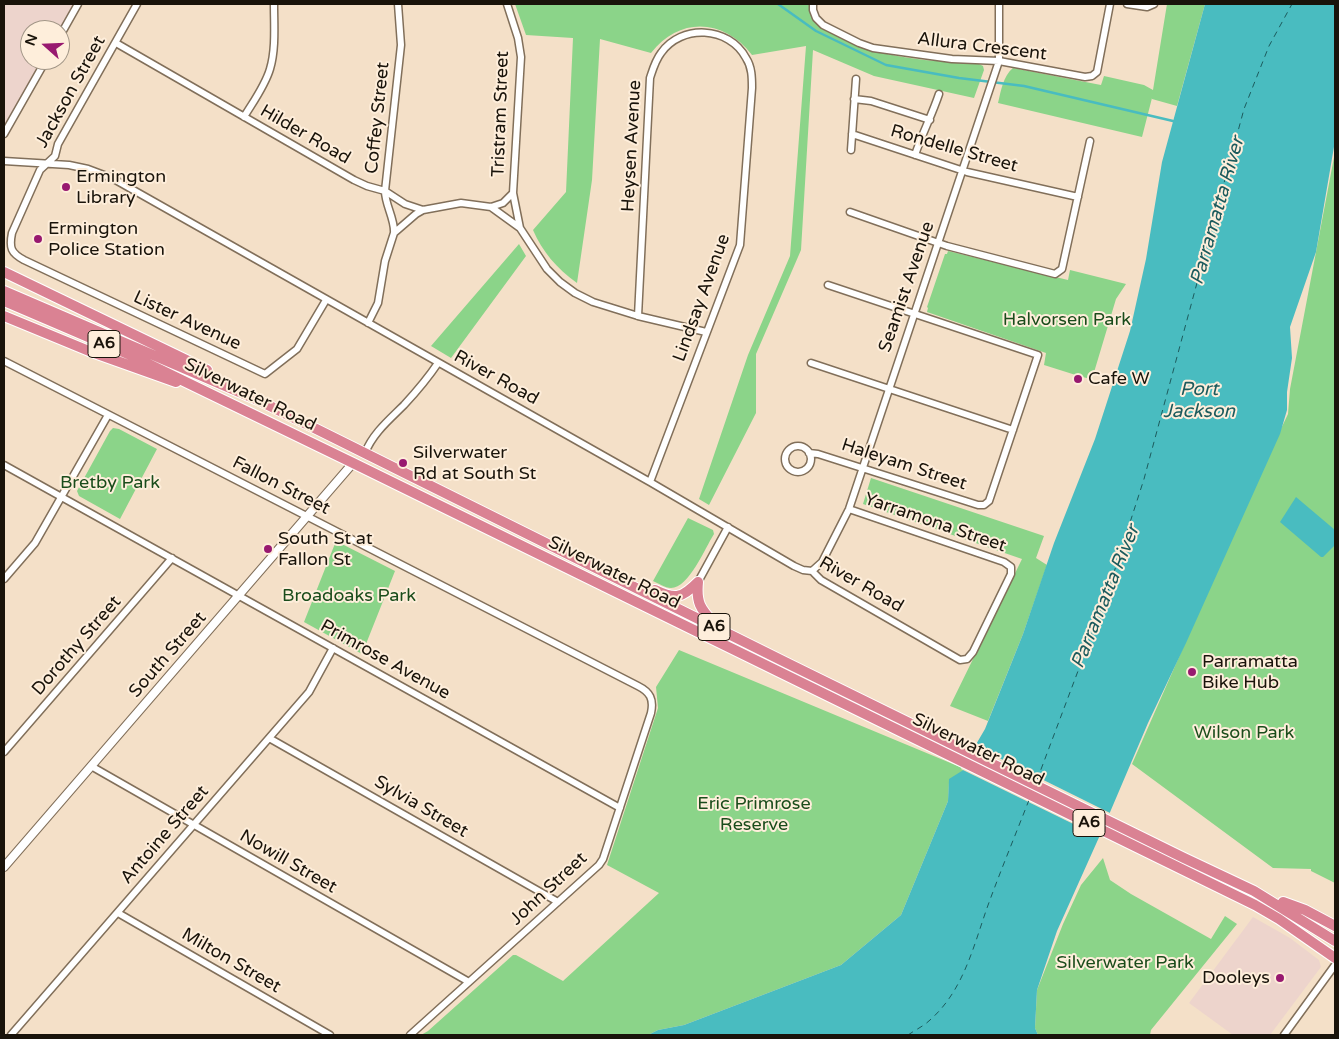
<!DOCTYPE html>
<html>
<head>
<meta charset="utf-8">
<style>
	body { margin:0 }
	#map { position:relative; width:1339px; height:1039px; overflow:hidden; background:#f4e0c8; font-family:"Varela Round",sans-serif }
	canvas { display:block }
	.frame { position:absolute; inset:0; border:5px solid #19130a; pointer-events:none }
	.north { position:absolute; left:20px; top:20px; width:50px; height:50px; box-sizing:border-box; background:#feeedb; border:1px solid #a29687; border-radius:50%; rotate:290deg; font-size:14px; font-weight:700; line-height:20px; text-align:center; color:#19130a }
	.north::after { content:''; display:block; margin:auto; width:18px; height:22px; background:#981970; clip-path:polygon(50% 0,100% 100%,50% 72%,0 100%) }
</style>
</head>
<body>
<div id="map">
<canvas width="1339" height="1039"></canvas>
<div class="frame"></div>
<div class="north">N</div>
</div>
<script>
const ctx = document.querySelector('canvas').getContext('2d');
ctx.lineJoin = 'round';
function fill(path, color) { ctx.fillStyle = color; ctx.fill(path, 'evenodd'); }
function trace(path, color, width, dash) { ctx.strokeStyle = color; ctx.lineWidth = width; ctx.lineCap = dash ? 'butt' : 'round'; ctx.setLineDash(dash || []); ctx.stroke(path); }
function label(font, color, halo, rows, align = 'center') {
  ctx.font = font + ' "Varela Round",sans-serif'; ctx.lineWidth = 4; ctx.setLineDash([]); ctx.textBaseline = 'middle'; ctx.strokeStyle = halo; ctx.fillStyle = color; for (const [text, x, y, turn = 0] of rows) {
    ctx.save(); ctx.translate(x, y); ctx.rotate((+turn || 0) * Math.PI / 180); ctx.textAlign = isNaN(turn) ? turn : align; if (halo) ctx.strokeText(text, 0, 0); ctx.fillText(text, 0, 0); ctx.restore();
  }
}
const commercial = new Path2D(`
	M4,4H74L59,30H30V60H42L4,127Z
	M1253,917L1290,938L1319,960L1321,967L1270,1035H1233L1189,1003Z`);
const green = new Path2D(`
	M515,4H809C808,21 824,30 837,36C881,59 931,61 979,64L983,66L984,70L974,98L874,76L813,50L801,250L756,354V413L709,505L699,499L748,355L790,256L806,46L752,55C724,19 680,16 651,53L600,39L592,180L577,283C557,269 542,251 533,230L566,192L573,38L526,35Z
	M1167,4H1205L1177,106L1152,99V98L1142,137L998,103C1001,91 1003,76 1013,68L1101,85L1104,76L1144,85L1153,90Z
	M1335,152V883L1311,871V869L1273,868L1132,764L1258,477L1288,414L1290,389Z
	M519,244L526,256L451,358L431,346Z
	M948,251L1068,280L1070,270L1126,284L1116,299L1092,379L1082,377L1044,365L1046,353L927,312L928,308L927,307L945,254H947Z
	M113,428L119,429L157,449L120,519L79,496L77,491L110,431Z
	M871,478L1044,536L1036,558L1047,565L1023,634L988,721L950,706L1022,559L863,504Z
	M688,518L713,530L714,534C705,548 689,588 671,588C665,588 658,583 653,581Z
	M336,541L395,571L362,654L304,622Z
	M679,650L965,769L949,783L948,801L901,915L841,965L684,1025L658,1030L648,1035H421L428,1031L513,955H516L563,981L659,893L607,865L658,708L656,687Z
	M1103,858L1110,880L1131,894L1211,939L1225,916L1237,924L1151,1030L1150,1035H1038L1035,1028L1037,990L1063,924L1081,885Z`);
const water = new Path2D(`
	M1205,4H1335V141L1316,252L1290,327L1292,358L1287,392V410L1280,434L1186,643L1148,723L1105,824L1057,931L1037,990L1035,1028L1038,1035H648L658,1030L684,1025L841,965L901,915L948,801L949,779L965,769L968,758L985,729L1023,634L1054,543L1095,439L1130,331L1146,259L1162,162Z
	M1296,497L1335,530V545L1323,557H1321L1280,522Z`);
const pier = new Path2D(`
	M973,745L1112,814L1102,838L961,769Z`);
const stream = new Path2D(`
	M778,4L816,31L886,65L959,78L1024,86L1173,121`);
const ferry = new Path2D(`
	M1037,780L1107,594L1144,479L1244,109L1269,46L1292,4
	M908,1035C915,1030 924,1026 930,1020C963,991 973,948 987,908C1000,872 1015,836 1029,800`);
const minor = new Path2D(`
	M137,4L58,144L55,156L40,170L12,233C9,248 11,253 24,260L265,374L297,349L326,300
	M507,4L518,38L521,57L513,193L520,228
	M813,4V10L816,18L823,25L859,43L873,48L952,59L999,61L1085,77L1092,76L1097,72L1110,4
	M1127,4L1147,7L1154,4
	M60,36L78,4
	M116,43L354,180L367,186L385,191L405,204L423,210L461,203L491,207L503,203L513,193
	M854,99L871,101L930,120
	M244,117C253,102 265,86 270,69C276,49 274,25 274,4
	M4,134L46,60
	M852,134L967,172L1078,197
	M851,150L856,79
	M915,155C922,134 932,115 939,94
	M4,161L69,165L88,169L112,178L650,482L794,566L803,570L812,571L821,580L960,660L967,659L973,652L1011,574V567L1004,562L849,509
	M491,207L520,228L547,269L560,282L575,293L593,302L638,316L706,332
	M850,212L947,246L1055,274L1062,269L1090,141
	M394,233C395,219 385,205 385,191L401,45L398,4
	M638,316L650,78C653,69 655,61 661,53C681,24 729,26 746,58C752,67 752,78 752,88L740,245L650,482
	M368,323L378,303L385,261L394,233L416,214L423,210
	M4,361L638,686C650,692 654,699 651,713L603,859L599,865L410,1035
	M811,363L1013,430
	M785 459a13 13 0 1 1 26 0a13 13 0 1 1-26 0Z
	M365,453C373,433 389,420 404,405C416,392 428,378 438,363
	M809,453L818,454L978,505H984L989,501L1038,355L828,285
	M4,465L620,808
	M812,571L822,562L849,509L999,61V4
	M4,579L35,543L108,415
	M698,582L728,527
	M269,738L558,902
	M4,752L172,558
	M91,766L469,982
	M118,913L330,1035
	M11,1035L309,692L333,648
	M1284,1035L1335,965`);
const tertiary = new Path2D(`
	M4,867L353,463`);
const trunk = new Path2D(`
	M4,272L207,370
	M4,291L260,401L787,663L1184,858L1254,891L1335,941
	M4,301L130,355L353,463L1255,905L1279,919L1335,958
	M4,316L89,351L176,382
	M698,582C696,602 700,609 714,623
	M655,590C676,600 682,598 698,582
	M1283,902L1305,910L1335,926`);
const markers = [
	[66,187,5,"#981970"],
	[38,239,5,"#981970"],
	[1078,379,5,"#981970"],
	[403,463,5,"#981970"],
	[268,549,5,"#981970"],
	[1192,672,5,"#981970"],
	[1280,978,5,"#981970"]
];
const shields = [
	[104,344,32],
	[714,627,32],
	[1089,823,32]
];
const shieldNames = [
	["A6",104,344],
	["A6",714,627],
	["A6",1089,823]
];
const streetNames = [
	["Allura Crescent",982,47,7],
	["Jackson Street",71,92,-61],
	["Tristram Street",501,114,-88],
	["Coffey Street",378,118,-84],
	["Hilder Road",305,135,30],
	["Heysen Avenue",632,146,-87],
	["Rondelle Street",954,149,16],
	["Seamist Avenue",907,287,-71],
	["Lindsay Avenue",702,298,-70],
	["Lister Avenue",187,321,25],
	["River Road",496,378,29],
	["Silverwater Road",250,395,26],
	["Haleyam Street",904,465,18],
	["Fallon Street",281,486,27],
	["Yarramona Street",935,523,19],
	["Silverwater Road",614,573,26],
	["River Road",861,585,30],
	["Dorothy Street",77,646,-49],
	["South Street",168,655,-49],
	["Primrose Avenue",385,660,29],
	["Silverwater Road",978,750,26],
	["Sylvia Street",421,807,30],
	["Antoine Street",165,835,-49],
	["Nowill Street",288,862,30],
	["John Street",549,889,-43],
	["Milton Street",231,961,30]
];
const poiNames = [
	["Ermington",76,177],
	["Library",76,198],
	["Ermington",48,229],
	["Police Station",48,250],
	["Cafe W",1088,379],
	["Silverwater",413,453],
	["Rd at South St",413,474],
	["South St at",278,539],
	["Fallon St",278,560],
	["Parramatta",1202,662],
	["Bike Hub",1202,683],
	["Dooleys",1270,978,"right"]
];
const parkNames = [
	["Halvorsen Park",1067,320],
	["Bretby Park",110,483],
	["Broadoaks Park",349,596],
	["Wilson Park",1244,733],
	["Eric Primrose",754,804],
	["Reserve",754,825],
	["Silverwater Park",1125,963]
];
const waterNames = [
	["Parramatta River",1218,211,-74],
	["Port",1199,390],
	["Jackson",1199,412],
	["Parramatta River",1106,597,-68]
];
fill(commercial, '#edd4cc');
fill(green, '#8bd489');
fill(water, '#49bcc0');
fill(pier, '#f4e0c8');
trace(stream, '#49bcc0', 2.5);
trace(ferry, '#1c5b5d', 1, [6, 5]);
trace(minor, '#816f5a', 9);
trace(tertiary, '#816f5a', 10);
trace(trunk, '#fff', 12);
trace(minor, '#fff', 6);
trace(tertiary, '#fff', 8);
trace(trunk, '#da8293', 10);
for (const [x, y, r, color] of markers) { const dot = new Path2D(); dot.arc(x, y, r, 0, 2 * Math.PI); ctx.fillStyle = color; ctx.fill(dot); trace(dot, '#feeedb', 2); }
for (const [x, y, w] of shields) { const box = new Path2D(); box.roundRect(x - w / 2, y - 13.5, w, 27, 4); ctx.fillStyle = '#feeedb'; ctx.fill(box); trace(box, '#19130a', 1); }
label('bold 16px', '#19130a', null, shieldNames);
label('18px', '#19130a', '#feeedb', streetNames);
label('18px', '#19130a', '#feeedb', poiNames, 'left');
label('18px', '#1a4c1b', '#feeedb', parkNames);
label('italic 19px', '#1c5b5d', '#feeedb', waterNames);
</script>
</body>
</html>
